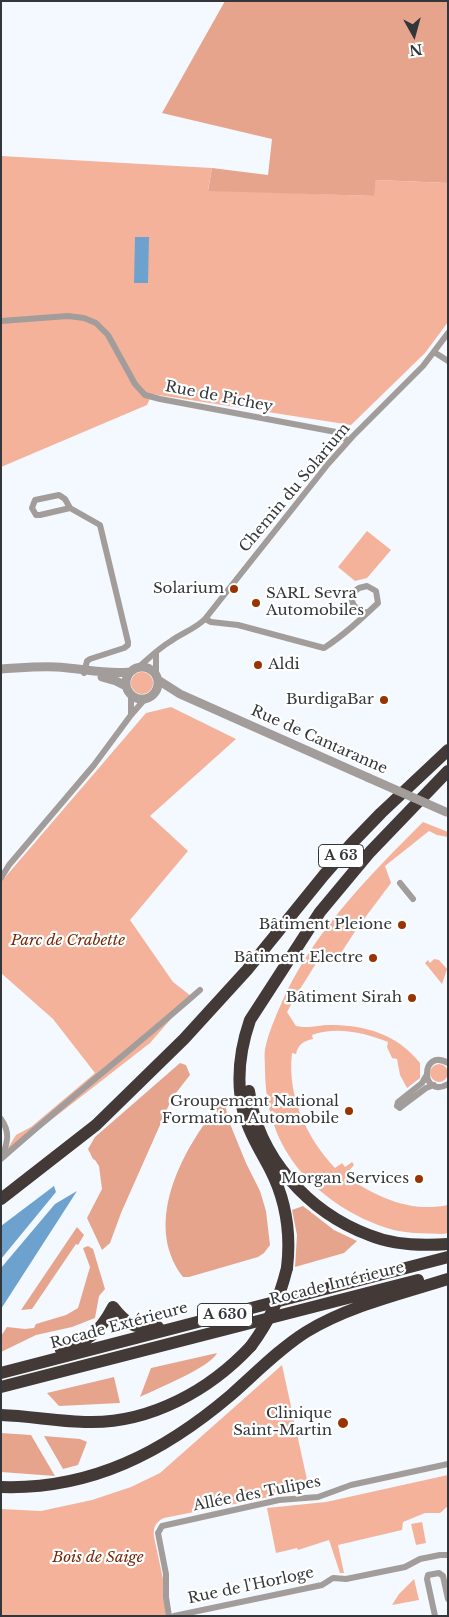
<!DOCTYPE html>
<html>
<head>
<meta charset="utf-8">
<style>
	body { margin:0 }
	#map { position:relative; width:449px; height:1617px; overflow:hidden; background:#f3f9fe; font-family:"Libre Baskerville",serif }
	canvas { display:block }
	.frame { position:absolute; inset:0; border:2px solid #33373a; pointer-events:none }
	.north { position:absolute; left:389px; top:10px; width:50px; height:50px; -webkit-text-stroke:4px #fff; paint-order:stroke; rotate:173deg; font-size:14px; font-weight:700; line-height:20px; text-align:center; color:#33373a }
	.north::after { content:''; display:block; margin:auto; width:18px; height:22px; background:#33373a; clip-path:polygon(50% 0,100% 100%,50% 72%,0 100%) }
</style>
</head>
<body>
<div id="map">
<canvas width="449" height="1617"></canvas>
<div class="frame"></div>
<div class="north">N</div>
</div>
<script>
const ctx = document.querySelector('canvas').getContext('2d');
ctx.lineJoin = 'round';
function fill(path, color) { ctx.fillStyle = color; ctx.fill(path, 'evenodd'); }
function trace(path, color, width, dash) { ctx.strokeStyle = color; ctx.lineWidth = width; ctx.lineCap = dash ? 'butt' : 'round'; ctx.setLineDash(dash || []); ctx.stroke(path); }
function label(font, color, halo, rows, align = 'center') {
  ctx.font = font + ' "Libre Baskerville",serif'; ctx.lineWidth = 4.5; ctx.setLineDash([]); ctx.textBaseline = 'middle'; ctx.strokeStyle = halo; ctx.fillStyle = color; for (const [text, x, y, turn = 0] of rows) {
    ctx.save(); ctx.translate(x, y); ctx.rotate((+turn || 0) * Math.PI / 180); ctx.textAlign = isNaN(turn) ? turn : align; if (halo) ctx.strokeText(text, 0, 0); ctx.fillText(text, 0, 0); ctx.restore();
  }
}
const green = new Path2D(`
	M1,156L212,168L208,190L373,196L376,180L448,183V322L425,353L351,425L152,394L147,405L1,467Z
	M367,531L391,550L367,578L355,581L338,567Z
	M131 683a11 11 0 1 1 22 0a11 11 0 1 1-22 0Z
	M171,707L236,739L150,816L188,851L130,920L173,982L191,996L150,1043L1,1159L16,1135L31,1127L95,1073L53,1019L1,973V882L146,713Z
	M423,822L448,832V837L437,835L429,831L385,866L391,883L358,927L337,959L329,955L320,957L297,994L287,1012L296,1026C309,1029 317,1025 330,1025C365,1025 397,1034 420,1063V1078L407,1088L400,1075L397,1059L392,1058L387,1047L388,1042C365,1033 337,1026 312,1035L313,1039C304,1041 298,1044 296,1054L292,1053C287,1096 306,1137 335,1168L342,1163L345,1167L352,1162L354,1165L345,1175C375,1197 410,1213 448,1205V1233L443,1234C425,1233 404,1234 387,1228C355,1218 324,1198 302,1173C276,1143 265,1108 265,1068C265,1062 264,1055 265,1049C269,1030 278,1011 286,993C319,926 371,874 423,822Z
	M434,959L439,960L447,969L442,984L425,963L428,960L430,963Z
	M430 1073a9 9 0 1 1 18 0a9 9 0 1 1-18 0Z
	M282,1365L309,1489L164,1518C155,1522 153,1528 154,1537L171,1616H1V1509L41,1511L92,1500L131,1487L160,1473Z
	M448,1475V1506L440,1513H425L403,1522L402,1530L338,1545L344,1573H340L329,1540L298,1550L297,1548L276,1553L267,1508L326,1502Z
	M422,1522L426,1543L416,1545L411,1524Z
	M414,1579L419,1600L392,1605L399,1594Z`);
const forest = new Path2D(`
	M225,1H448V183L376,180L374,196L208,191L212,168L268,175L272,139L162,113Z
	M180,1063L186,1065L190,1075L172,1098L121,1213L110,1243L102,1250L87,1218L102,1189L99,1166L95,1160L93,1159L88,1149L95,1137Z
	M224,1098L228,1119L246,1163L260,1191L266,1211L270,1245L264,1253L258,1257L189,1277H183C140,1221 186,1144 224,1098Z
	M303,1206L334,1230L357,1241L344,1253L295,1267L297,1235L292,1210Z
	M77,1227L84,1235L78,1245L76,1244L32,1309L21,1310Z
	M88,1246L93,1249L105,1289L99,1296L95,1318L72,1327L36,1335L1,1352V1336L7,1327L25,1329L34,1328L36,1324L66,1315L78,1308L90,1267L83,1248Z
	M217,1353C211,1367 156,1389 140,1397L151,1368Z
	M114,1377L120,1403L59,1406L47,1393Z
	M1,1433L31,1435L55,1476L1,1472Z
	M44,1436L80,1439L87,1442L78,1465L63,1469Z`);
const water = new Path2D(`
	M135,237H149L148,283H134Z
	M54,1186L56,1192L1,1259V1226Z
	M77,1191L1,1309V1268L55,1204Z`);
const minor = new Path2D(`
	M1,321L68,316L84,318L96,323L108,335L135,384L145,395L160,399L336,432L348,441
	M434,352L448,361
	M70,508L65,499L59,495L35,500L32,508L36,515H40L70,508L100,525L128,642V645L124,648L90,659L87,661L84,673
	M205,619L211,622L238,625L324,648C344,635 361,619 378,603L376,591L367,586L359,588L351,594C352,607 355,608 367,613
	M139,667C149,658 159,648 171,641C182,633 195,629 205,619L328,464L353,436L423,366L448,333
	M156,673V652
	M131,715V695
	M1,878L9,865L94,765L131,715L145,699
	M400,883L413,899
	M448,1063C420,1047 420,1100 448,1084
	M426,1076L422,1083L398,1102L397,1106L400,1108L402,1106L426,1088L434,1085
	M1,1119C11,1133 7,1143 2,1158
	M1,1159C66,1101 134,1048 200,990
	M169,1616L166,1597V1574L158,1533L162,1526L279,1500L318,1497L351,1485L448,1464
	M174,1616L322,1585L333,1578L346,1579L405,1567L420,1559L440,1555H448
	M435,1616L427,1579L428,1575L439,1573L443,1576L448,1599`);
const tertiary = new Path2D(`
	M126 683a16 16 0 1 1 32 0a16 16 0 1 1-32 0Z
	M1,669C20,668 37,666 56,667C81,668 105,675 130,672
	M102,677L116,681L126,686
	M158,680L180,694L369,778`);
const motorway = new Path2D(`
	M249,1091C258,1157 308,1212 369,1235C393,1245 422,1246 448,1244
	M1,1199L96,1125L184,1039L247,970L324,875L352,843L381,813L448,750
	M287,1268C291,1234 286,1200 270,1169C260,1150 248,1131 243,1110C236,1080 240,1049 250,1020L320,912L370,852L448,771
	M61,1350C88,1342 100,1332 113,1307C127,1325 135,1329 158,1327
	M1,1373L448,1257
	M1,1387L418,1280
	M1,1415C31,1416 60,1422 89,1422C151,1423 210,1390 251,1346
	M1,1487C91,1490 164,1452 231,1395C255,1374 279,1349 306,1332C349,1306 400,1294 448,1279`);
const tertiaryBridge = new Path2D(`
	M369,778L446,812`);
const motorwayBridge = new Path2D(`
	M251,1346C270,1320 279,1300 287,1268`);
const markers = [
	[234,589,5,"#983302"],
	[256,603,5,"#983302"],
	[258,665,5,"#983302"],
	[384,700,5,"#983302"],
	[402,925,5,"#983302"],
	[373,958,5,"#983302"],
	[412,998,5,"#983302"],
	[349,1111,5,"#983302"],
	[419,1179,5,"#983302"],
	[343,1423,6,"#983302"]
];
const shields = [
	[341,856,45],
	[225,1315,55]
];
const shieldNames = [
	["A 63",341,856],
	["A 630",225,1315]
];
const streetNames = [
	["Rue de Pichey",219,397,11],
	["Chemin du Solarium",295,488,-50],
	["Rue de Cantaranne",319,740,24],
	["Rocade Intérieure",337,1284,-14],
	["Rocade Extérieure",119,1326,-15],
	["Allée des Tulipes",257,1494,-11],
	["Rue de l'Horloge",251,1586,-12]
];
const poiNames = [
	["Solarium",224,589],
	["SARL Sevra",266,594,"left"],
	["Automobiles",266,611,"left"],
	["Aldi",268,665,"left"],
	["BurdigaBar",374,700],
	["Bâtiment Pleione",392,925],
	["Bâtiment Electre",363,958],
	["Bâtiment Sirah",402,998],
	["Groupement National",339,1102],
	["Formation Automobile",339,1119],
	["Morgan Services",409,1179],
	["Clinique",332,1414],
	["Saint-Martin",332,1431]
];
const parkNames = [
	["Parc de Crabette",68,941],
	["Bois de Saige",98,1558]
];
fill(green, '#f5b29a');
fill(forest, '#e7a48d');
fill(water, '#6da2ce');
trace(minor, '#a29d9b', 6);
trace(tertiary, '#a29d9b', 9);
trace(motorway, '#433936', 12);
trace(tertiaryBridge, '#a29d9b', 9);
trace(motorwayBridge, '#433936', 12);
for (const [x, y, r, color] of markers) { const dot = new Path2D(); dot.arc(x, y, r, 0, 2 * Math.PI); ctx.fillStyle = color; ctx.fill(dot); trace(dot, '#fff', 2); }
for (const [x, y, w] of shields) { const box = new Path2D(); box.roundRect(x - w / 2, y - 11.5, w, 23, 4); ctx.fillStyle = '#fff'; ctx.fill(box); trace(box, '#33373a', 1); }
label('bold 14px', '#33373a', null, shieldNames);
label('15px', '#33373a', '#fff', streetNames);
label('15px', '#33373a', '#fff', poiNames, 'right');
label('italic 15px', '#752705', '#fff', parkNames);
</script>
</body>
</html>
